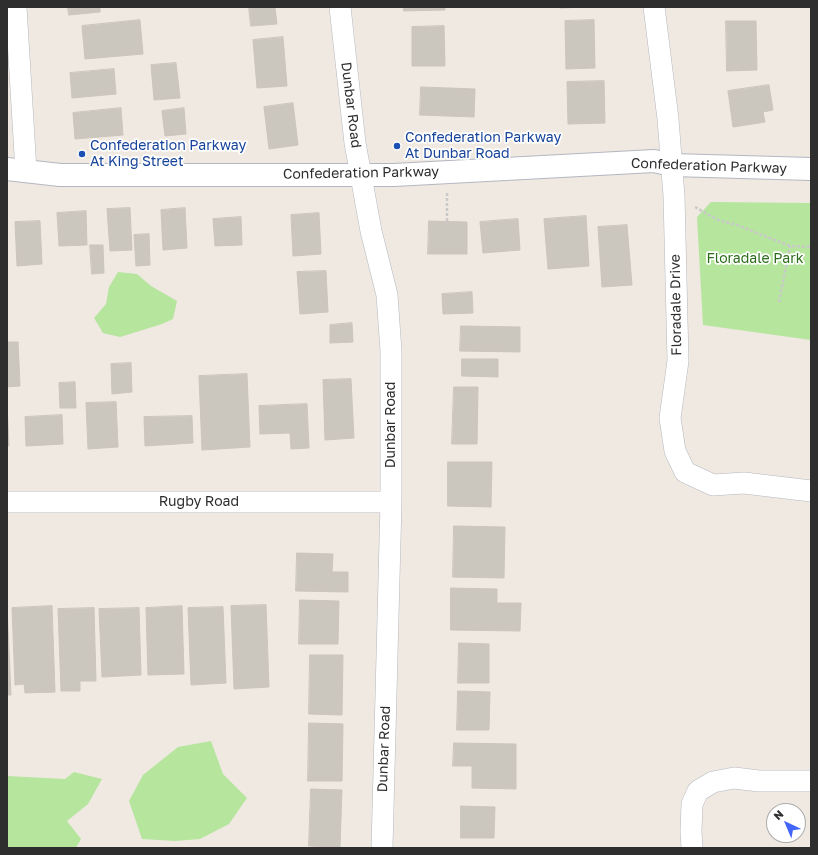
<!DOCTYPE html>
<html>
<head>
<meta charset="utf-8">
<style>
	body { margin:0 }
	#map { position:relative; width:818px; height:855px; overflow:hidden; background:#efe9e1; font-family:"Golos Text",sans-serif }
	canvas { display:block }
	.frame { position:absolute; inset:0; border:8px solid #2e2e2e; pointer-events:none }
	.north { position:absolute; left:766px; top:803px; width:40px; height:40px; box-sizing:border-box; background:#fff; border:1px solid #ababab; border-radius:50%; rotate:316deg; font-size:11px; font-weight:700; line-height:16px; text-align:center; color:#2e2e2e }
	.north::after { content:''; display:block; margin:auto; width:14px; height:18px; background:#4264fb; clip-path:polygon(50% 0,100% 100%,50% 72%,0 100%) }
</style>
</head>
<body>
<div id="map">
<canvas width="818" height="855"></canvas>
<div class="frame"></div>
<div class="north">N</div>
</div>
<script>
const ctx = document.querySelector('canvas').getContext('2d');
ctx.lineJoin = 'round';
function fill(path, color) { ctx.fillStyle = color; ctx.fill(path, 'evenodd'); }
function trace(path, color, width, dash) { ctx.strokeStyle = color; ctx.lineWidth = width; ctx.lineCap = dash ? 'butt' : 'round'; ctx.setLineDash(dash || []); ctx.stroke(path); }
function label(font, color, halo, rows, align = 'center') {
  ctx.font = font + ' "Golos Text",sans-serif'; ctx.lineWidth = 3.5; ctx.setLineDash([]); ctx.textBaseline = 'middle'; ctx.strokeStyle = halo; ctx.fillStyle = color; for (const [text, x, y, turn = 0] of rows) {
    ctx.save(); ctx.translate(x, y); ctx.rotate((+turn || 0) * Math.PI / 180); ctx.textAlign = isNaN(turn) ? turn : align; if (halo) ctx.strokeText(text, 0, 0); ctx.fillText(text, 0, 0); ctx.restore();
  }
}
const green = new Path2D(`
	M711,202L811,203V340L703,325L697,217Z
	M118,272L137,274L151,286L177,301L173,319L162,324L120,337L103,333L94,318L106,304L109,287Z
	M211,741L223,774L247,798L229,824L200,839L175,841L142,839L129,801L143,775L178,747Z
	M74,772L102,779L88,804L67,821L81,839L76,848H7V776L65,779Z`);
const building = new Path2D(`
	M68,7H100V12L69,15Z
	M249,7H275L277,24L251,26Z
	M404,7H445V10L404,11Z
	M560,7H589L560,8Z
	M140,20L143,54L85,59L82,26Z
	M594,20L595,68L566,69L565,21Z
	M726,21H756L757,70L727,71Z
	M444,26L445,66H412V27Z
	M283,37L287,86L257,88L253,40Z
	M176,63L180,98L154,100L151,65Z
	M114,69L116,94L72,98L70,73Z
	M604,81L605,123L568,124L567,82Z
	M769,85L773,110L763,112L765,122L733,127L728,91Z
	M421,87L475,89L474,117L420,115Z
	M293,103L298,145L269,149L264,107Z
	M121,108L123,135L75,139L73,113Z
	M184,108L186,134L165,136L162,111Z
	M130,208L132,250L110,251L107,209Z
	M185,208L187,248L163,250L161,210Z
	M86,211L87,245L59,246L57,213Z
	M319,213L321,254L293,256L291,215Z
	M586,216L589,266L548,269L544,219Z
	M241,217L242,245L215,246L213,219Z
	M518,219L520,250L483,253L480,222Z
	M40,221L42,264L17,266L15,222Z
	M429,221L467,222V254H428Z
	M627,225L632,285L602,287L598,227Z
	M149,234L150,265L136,266L134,235Z
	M90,245H103L104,273L92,274Z
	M326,271L328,312L300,314L297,272Z
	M472,292L473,313L443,314L442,294Z
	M352,323L353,342L330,343V325Z
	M461,326L520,327V352L460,351Z
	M7,342H18L20,386L7,387Z
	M462,359H498V377L462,376Z
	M131,363L132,392L112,394L111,364Z
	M247,374L250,447L202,450L199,376Z
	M351,379L354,438L325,440L323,380Z
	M75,382L76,408H60L59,383Z
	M454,387H478L477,444H452Z
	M7,402L9,446H7Z
	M116,402L118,447L88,449L86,403Z
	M307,404L309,448L291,449L290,433L260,434L259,406Z
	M62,415L63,444L26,446L25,417Z
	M192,416L193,443L145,446L144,417Z
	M448,462H492L491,507L448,506Z
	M454,526L505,527L504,578L453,577Z
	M297,553L333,554L332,572H348V592L296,591Z
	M451,588L497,589V603H521L520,631L451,630Z
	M300,600L339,601L338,644H299Z
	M266,605L269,687L234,689L231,606Z
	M7,606L11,695H7Z
	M52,606L55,692L25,693L24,684L15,685L12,608Z
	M182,606L184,674L148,675L146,608Z
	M223,607L226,683L191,685L188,608Z
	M94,608L96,681H80V691H61L58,609Z
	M139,608L141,675L102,677L99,609Z
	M459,643L489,644V683H458Z
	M310,655H343L342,715L309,714Z
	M458,691L490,692L489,730H457Z
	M309,723L343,724L342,781H308Z
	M454,743L516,744V789L472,788V766H453Z
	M311,789L342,790L340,847L309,846Z
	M461,806L495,807L494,838H461Z`);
const path = new Path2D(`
	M695,207L718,220L737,225L790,246L811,247
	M447,221V193
	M779,302L790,246`);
const street = new Path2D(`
	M16,7L26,171
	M340,7L355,143L371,231L387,295L391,351V502L382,848
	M654,7L668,119L674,196L678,361L670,418L675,451L685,472L713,485L744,483L811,491
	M7,502H391
	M692,848L691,831L692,804L698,791L713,782L734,778L759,781H811`);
const secondary = new Path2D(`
	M7,169L60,175H394L654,161L672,165L811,169`);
const markers = [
	[397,146,4,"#1a4fb4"],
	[82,154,4,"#1a4fb4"]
];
const streetNames = [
	["Dunbar Road",351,105,83],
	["Confederation Parkway",709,166,2],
	["Confederation Parkway",361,173,-1],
	["Floradale Drive",676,305,-91],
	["Dunbar Road",391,425,-90],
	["Rugby Road",199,502],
	["Dunbar Road",384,749,-88]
];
const transitNames = [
	["Confederation Parkway",405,138],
	["At Dunbar Road",405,154],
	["Confederation Parkway",90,146],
	["At King Street",90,162]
];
const parkNames = [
	["Floradale Park",755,259]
];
fill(green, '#b6e59e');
fill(building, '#cbc7bf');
trace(building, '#cbc5ba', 1);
trace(street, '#b4b7c1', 22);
trace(secondary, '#b4b7c1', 24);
trace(path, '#c9c9c9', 2.5, [3, 2]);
trace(street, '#fff', 21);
trace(secondary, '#fff', 22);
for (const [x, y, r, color] of markers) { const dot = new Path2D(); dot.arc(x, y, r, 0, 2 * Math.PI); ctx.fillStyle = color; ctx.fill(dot); trace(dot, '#fff', 1.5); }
label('14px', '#2e2e2e', '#fff', streetNames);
label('14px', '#164399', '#fff', transitNames, 'left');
label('14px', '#2c6e1b', '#fff', parkNames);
</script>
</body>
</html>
